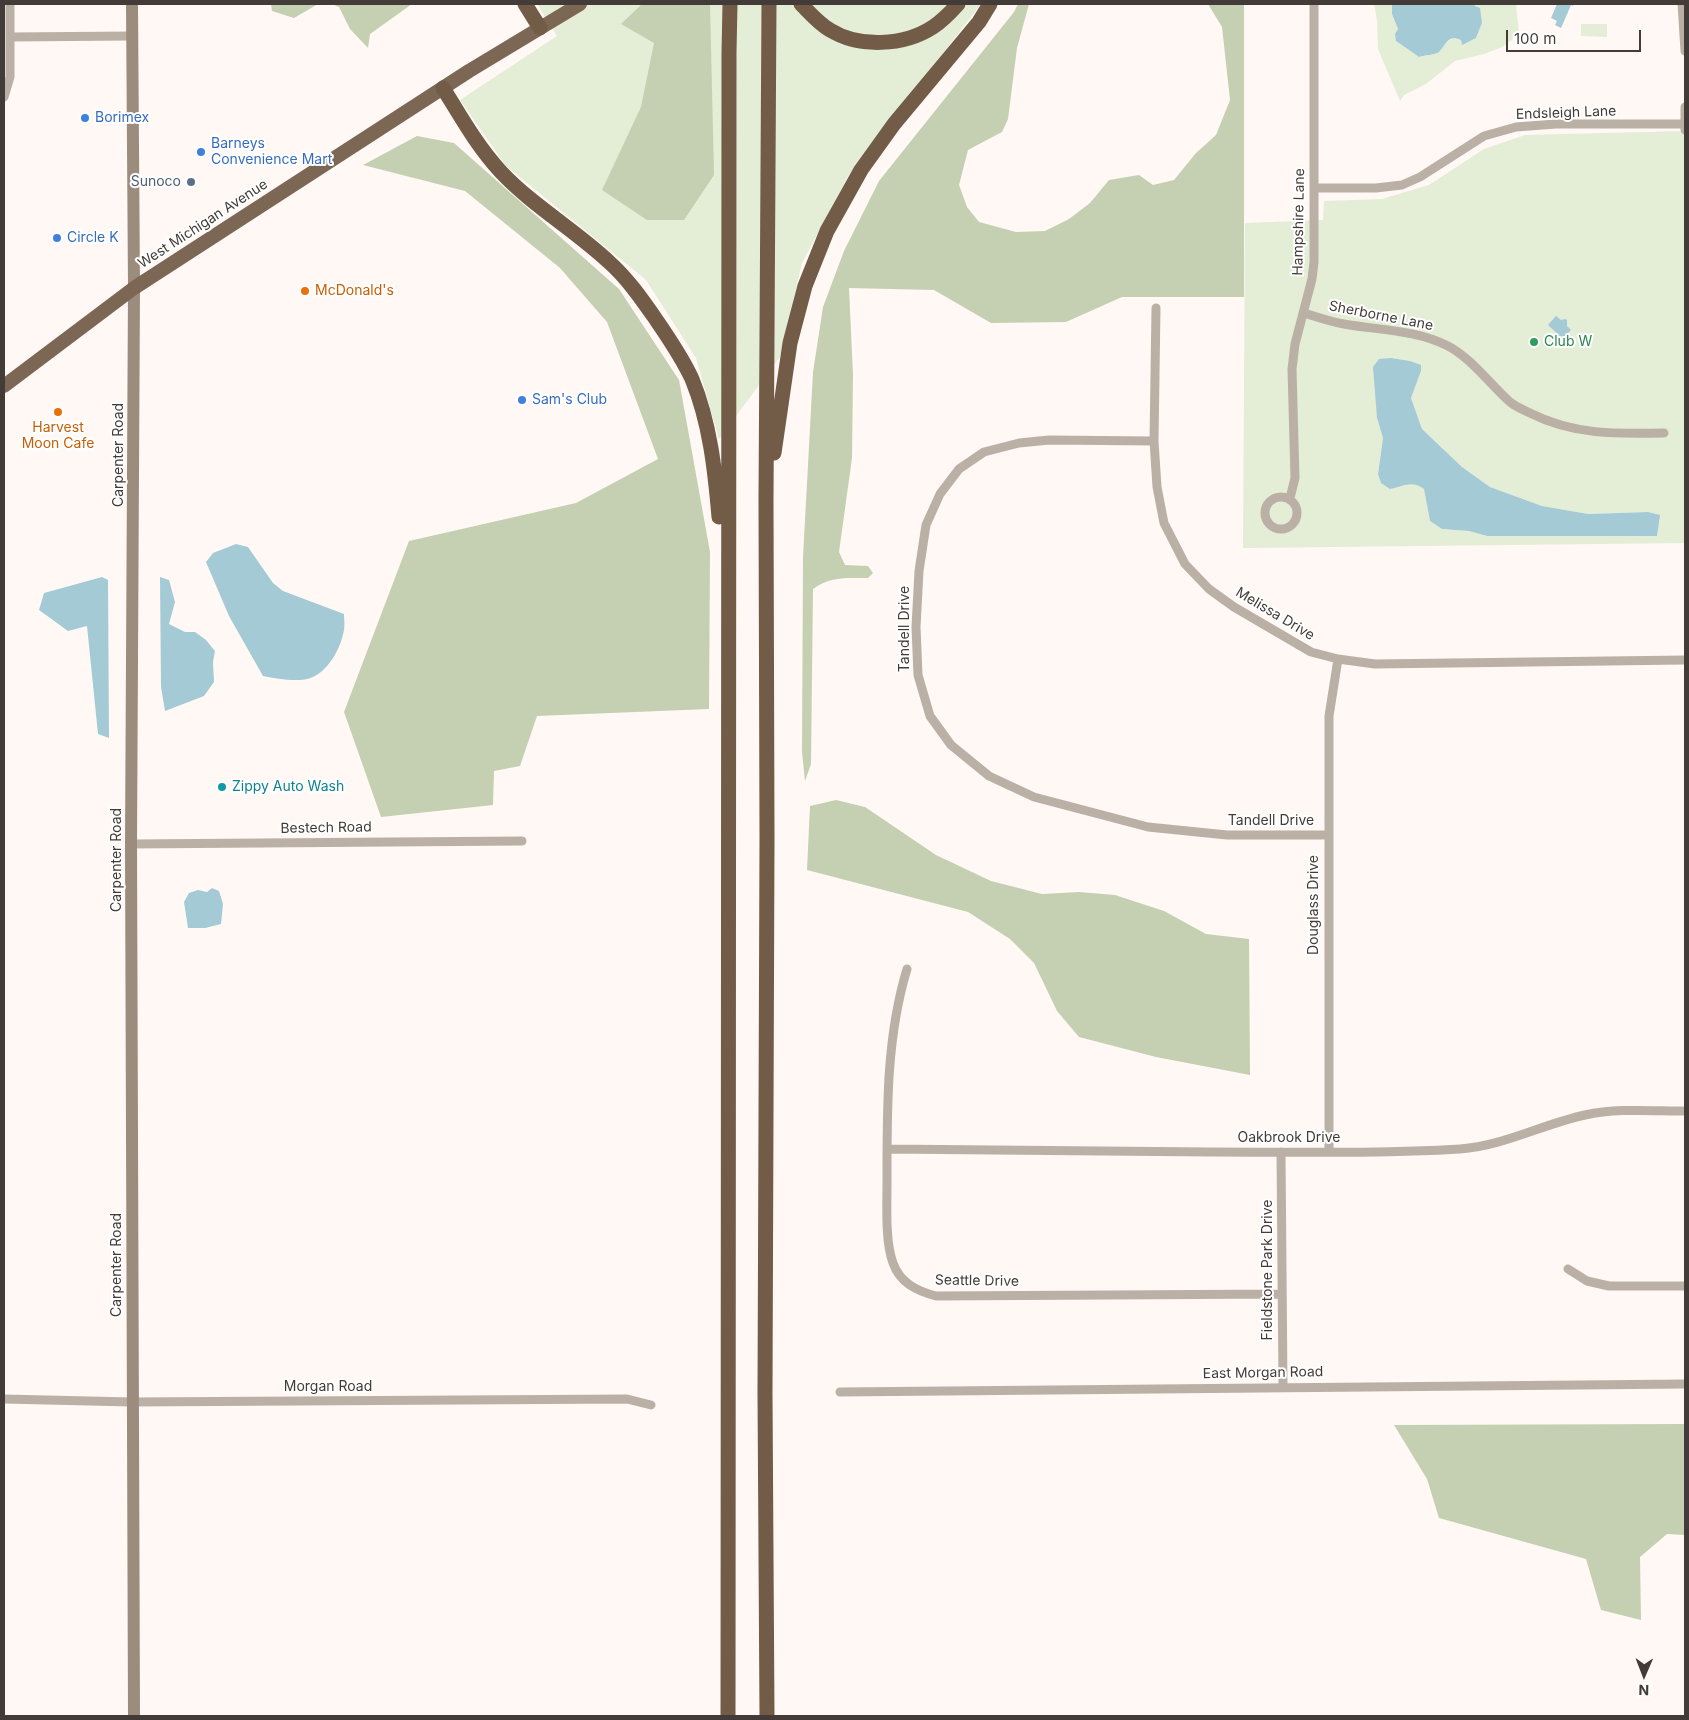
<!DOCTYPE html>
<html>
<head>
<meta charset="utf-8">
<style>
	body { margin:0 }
	#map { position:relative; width:1689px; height:1720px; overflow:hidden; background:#fff8f4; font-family:Inter,sans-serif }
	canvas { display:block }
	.frame { position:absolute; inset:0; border:5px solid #423b37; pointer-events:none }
	.north { position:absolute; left:1619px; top:1650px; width:50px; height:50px; -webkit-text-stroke:4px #fff; paint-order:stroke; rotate:181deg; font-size:14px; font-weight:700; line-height:20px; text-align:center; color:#423b37 }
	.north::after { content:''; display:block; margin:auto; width:18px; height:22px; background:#423b37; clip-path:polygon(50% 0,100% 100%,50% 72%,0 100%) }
	.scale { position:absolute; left:1506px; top:30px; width:135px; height:22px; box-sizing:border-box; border:2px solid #423b37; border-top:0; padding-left:6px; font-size:15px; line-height:18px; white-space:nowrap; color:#423b37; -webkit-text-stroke:4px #fff; paint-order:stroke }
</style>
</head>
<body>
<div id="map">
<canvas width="1689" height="1720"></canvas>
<div class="frame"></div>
<div class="north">N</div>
<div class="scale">100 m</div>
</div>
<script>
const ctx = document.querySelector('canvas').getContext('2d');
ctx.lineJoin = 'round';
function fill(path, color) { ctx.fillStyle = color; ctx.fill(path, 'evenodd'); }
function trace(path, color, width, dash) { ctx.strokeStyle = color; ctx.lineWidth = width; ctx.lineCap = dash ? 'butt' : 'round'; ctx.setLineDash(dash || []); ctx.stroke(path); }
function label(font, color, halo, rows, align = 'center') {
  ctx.font = font + ' Inter,sans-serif'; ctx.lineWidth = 4; ctx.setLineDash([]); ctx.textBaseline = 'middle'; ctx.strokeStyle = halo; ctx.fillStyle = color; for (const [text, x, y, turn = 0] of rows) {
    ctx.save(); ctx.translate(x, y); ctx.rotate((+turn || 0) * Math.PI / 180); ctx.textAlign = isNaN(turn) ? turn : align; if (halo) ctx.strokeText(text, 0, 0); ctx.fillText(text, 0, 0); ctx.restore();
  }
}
const green = new Path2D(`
	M537,4H981L848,176L802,263L780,357L719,439L696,358L646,280L506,166L460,100L557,36Z
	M1374,4H1392V14L1398,29L1396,41L1419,57C1425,55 1435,55 1439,52C1446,45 1448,35 1461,40L1462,44L1476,38L1482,23L1474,4H1516L1519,35L1502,47L1484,54L1455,61L1426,84L1404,95L1400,101L1378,49L1377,20Z
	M1581,24H1607V37L1581,36Z
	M1685,131V543L1243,548L1245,223L1323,220L1324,201L1382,199L1429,185L1484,149L1525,135ZM1391,358L1410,361L1421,366V371L1411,398L1422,429L1462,467L1490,487L1542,506L1588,514L1648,512L1659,515L1657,535L1487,536L1469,531L1442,529L1430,521L1424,489C1416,483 1410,482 1401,486L1378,473L1383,438L1377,419V408Z`);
const forest = new Path2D(`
	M271,4H318L294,18L272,11Z
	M332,4H412L370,34L368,48L350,29L339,7Z
	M642,4H710L714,175L684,220H647L602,190L641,107L654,43L621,24Z
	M1018,4H1029L1017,48L1008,119L1002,132L968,150L959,185L967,207L979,222L1016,232L1045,231L1069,219L1090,203L1109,180L1139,175L1153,185L1174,180L1196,153L1216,135L1230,100L1222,27L1208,4H1244V297H1122L1066,322L991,323L934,290L849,288L853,375L852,458L839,552L845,565L868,566L873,573L868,578C847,578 830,576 813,589L811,764L805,781L802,752L803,557L813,372L823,307L844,251L879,181L1014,12Z
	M417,136L454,143L619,289L679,380L710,552L709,709L537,716L520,766L494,771L493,805L381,817L344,712L409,541L576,503L658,459L607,322L560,268L465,191L363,165Z
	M836,800L865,807L936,855L991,881L1042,894L1079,892L1115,895L1164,911L1206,934L1249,939L1250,1075L1156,1057L1079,1037L1057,1011L1034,963L1010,939L968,912L807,870L810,806Z
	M1685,1424V1535L1667,1534L1640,1557L1641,1620L1601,1610L1586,1559L1439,1518L1427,1479L1394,1425Z`);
const water = new Path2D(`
	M1392,4H1474L1475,6L1480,8L1482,23L1476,38L1462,45L1461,40C1448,34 1446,45 1439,52C1435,55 1425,55 1419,57L1396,41L1395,34L1398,29L1392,14Z
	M1557,4H1574L1573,6L1571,5L1561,28L1555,25L1557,21L1551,18Z
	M1556,316L1561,320L1565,319L1567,320V326L1571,330L1563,339L1548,325Z
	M1391,358L1410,361L1421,365V371L1411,398L1422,429L1462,467L1490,487L1542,506L1588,514L1648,512L1660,515L1657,536H1487L1469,531L1442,529L1430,521L1424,489C1412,480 1404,486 1390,489L1381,483L1378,474L1383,438L1377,418L1373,367L1379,359Z
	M236,544L248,547L273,583L283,591L344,614C344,619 345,625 344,630C341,647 330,669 313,677C300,683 278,679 263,676L229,616L206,562L213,553Z
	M102,577L108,580L109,738L98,734L87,626L68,631L39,610L44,593Z
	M160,577L169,580L175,602L169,624L185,632H195L206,640L215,651L213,662L214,682L204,696L165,711L161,687Z
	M212,888L219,891L223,904L221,924L205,928H188L184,902L189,893L198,890L207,892Z`);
const minor = new Path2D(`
	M1682,4L1685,51
	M10,37L132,36
	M4,97L10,77V4
	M1685,107V130
	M1314,188H1376L1402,185L1420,177L1484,136L1516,127L1556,124H1685
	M1156,308L1154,441L1157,487L1164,523L1185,564L1209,589L1234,607L1311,652L1338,659L1375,664L1685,660
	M1304,313C1317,317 1331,322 1344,324C1378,330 1417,330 1448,346C1471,358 1491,385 1510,402C1516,407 1524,410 1530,413C1573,435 1617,434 1664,433
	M1154,441L1049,440L1019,443L984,452L959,469L940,494L926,525L919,571L916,627L918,675L930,716L951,745L989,776L1034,797L1148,827L1227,835H1328
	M1265 513a16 16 0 1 1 32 0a16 16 0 1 1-32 0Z
	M1290,498L1295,478L1292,369L1295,344L1312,279L1314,262V4
	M131,844L522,841
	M907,969C886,1038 887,1112 887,1184C887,1206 885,1242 893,1263C900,1283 917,1291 936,1296L1282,1294
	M887,1149C995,1150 1102,1151 1210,1152C1293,1152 1377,1154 1460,1149C1503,1146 1543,1124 1585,1115C1617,1108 1652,1111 1685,1111
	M1281,1152L1283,1387
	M1329,1152V716L1338,659
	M1568,1269L1587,1281L1609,1286H1685
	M840,1392L1685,1384
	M4,1399L132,1402L627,1399L651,1405`);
const secondary = new Path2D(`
	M132,4L134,288L131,844L134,1716`);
const trunk = new Path2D(`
	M4,386L134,288L469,71L580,4`);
const motorway = new Path2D(`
	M525,4L540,28
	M801,4C810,13 818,23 830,30C859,48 904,46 933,27C942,21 950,13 958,4
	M443,88C461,117 477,146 501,172C533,206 575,230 609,262C627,278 641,298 655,318C668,337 682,357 692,379C710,423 715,470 719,517
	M774,453L790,343L805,286L827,231L861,170L894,124L979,22L990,4
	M728,1716L729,53L730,4
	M767,1716L765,1393L767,838L766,499L769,4`);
const markers = [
	[85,118,5,"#3f7fe0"],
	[201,152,5,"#3f7fe0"],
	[191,182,5,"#5c6f8a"],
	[57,238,5,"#3f7fe0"],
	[305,291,5,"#e8710a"],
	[1534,342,5,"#2e9e5b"],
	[522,400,5,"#3f7fe0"],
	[58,412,5,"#e8710a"],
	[222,787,5,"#0f9aa8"]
];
const streetNames = [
	["Endsleigh Lane",1566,113,-2],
	["Hampshire Lane",1299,222,-89],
	["West Michigan Avenue",203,224,-33],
	["Sherborne Lane",1381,316,11],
	["Carpenter Road",119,455,-90],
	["Melissa Drive",1275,614,31],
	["Tandell Drive",905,629,-90],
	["Tandell Drive",1271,821],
	["Bestech Road",326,828,-1],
	["Carpenter Road",117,860,-90],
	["Douglass Drive",1314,905,-90],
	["Oakbrook Drive",1289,1138],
	["Carpenter Road",117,1265,-90],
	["Fieldstone Park Drive",1268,1270,-90],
	["Seattle Drive",977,1281,1],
	["East Morgan Road",1263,1373,-1],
	["Morgan Road",328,1387]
];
const shopNames = [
	["Borimex",95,118],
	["Barneys",211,144],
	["Convenience Mart",211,160],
	["Circle K",67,238],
	["Sam's Club",532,400]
];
const serviceNames = [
	["Sunoco",181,182]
];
const foodNames = [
	["McDonald's",315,291],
	["Harvest",58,428,"center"],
	["Moon Cafe",58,444,"center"]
];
const leisureNames = [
	["Club W",1544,342]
];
const cultureNames = [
	["Zippy Auto Wash",232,787]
];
fill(green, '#e4edd6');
fill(forest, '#c4d0b1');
fill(water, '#a4cad5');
trace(minor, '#bbb0a5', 9);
trace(secondary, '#9c8c7d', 12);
trace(trunk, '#7c6754', 14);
trace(motorway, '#735c47', 15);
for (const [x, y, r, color] of markers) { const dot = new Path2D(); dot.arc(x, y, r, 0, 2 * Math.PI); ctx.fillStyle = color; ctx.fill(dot); trace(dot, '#fff', 2); }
label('14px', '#423b37', '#fff', streetNames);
label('14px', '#366cbe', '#fff', shopNames, 'left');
label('14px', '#4e5e75', '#fff', serviceNames, 'right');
label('14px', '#c56008', '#fff', foodNames, 'left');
label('14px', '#27864d', '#fff', leisureNames, 'left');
label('14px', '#0d838f', '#fff', cultureNames, 'left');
</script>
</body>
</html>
